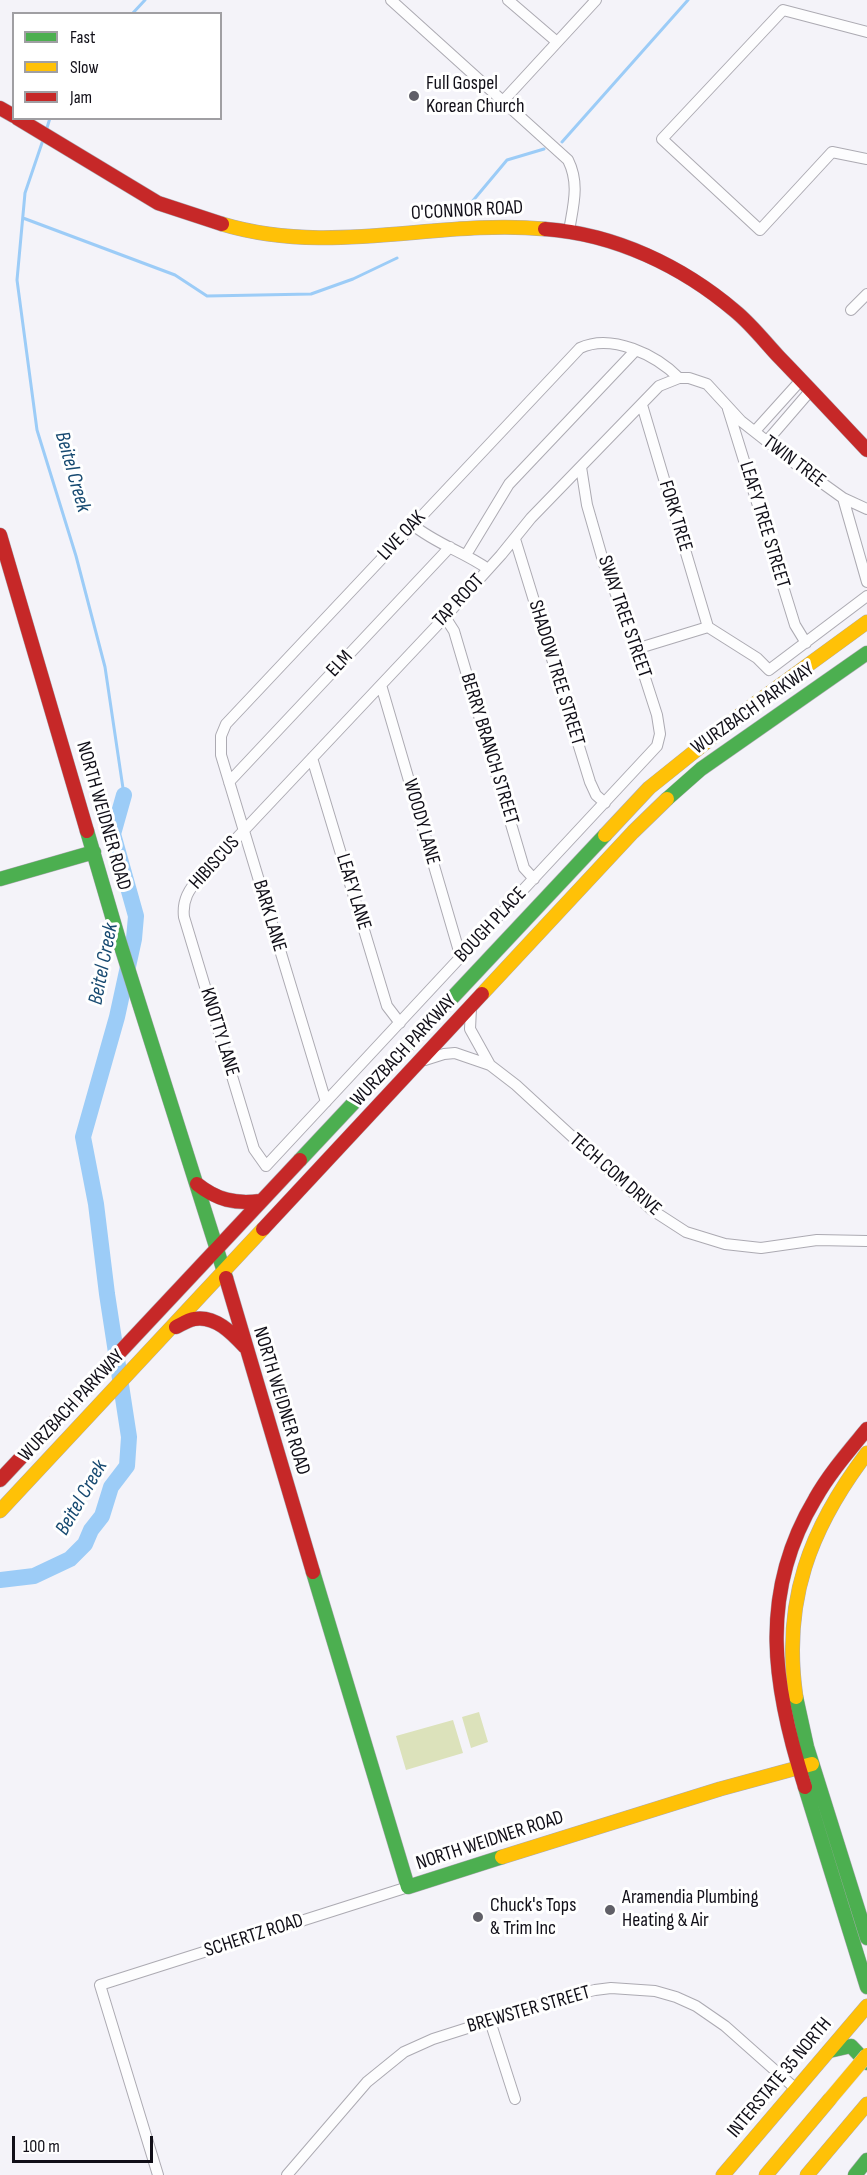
<!DOCTYPE html>
<html>
<head>
<meta charset="utf-8">
<style>
	body { margin:0 }
	#map { position:relative; width:867px; height:2175px; overflow:hidden; background:#f4f3f9; font-family:"Sofia Sans Condensed",sans-serif }
	canvas { display:block }
	.legend { position:absolute; left:12px; top:12px; width:210px; height:108px; box-sizing:border-box; background:#fff; border:2px solid #a09fa3; margin:0; padding:8px 10px; list-style:none; font-size:18px; color:#110f18 }
	.legend li { display:flex; align-items:center; gap:12px; height:30px }
	.legend b { width:30px; border:2px solid #a09fa3 }
	.scale { position:absolute; left:12px; top:2136px; width:141px; height:27px; box-sizing:border-box; border:3px solid #110f18; border-top:0; padding-left:8px; font-size:18px; line-height:21px; white-space:nowrap; color:#110f18; -webkit-text-stroke:4px #fff; paint-order:stroke }
</style>
</head>
<body>
<div id="map">
<canvas width="867" height="2175"></canvas>
<ul class="legend">
<li><b style="height:8px;background:#4caf50"></b>Fast</li>
<li><b style="height:8px;background:#ffc107"></b>Slow</li>
<li><b style="height:8px;background:#c62828"></b>Jam</li>
</ul>
<div class="scale">100 m</div>
</div>
<script>
const ctx = document.querySelector('canvas').getContext('2d');
ctx.lineJoin = 'round';
function fill(path, color) { ctx.fillStyle = color; ctx.fill(path, 'evenodd'); }
function trace(path, color, width, dash) { ctx.strokeStyle = color; ctx.lineWidth = width; ctx.lineCap = dash ? 'butt' : 'round'; ctx.setLineDash(dash || []); ctx.stroke(path); }
function label(font, color, halo, rows, align = 'center') {
  ctx.font = font + ' "Sofia Sans Condensed",sans-serif'; ctx.lineWidth = 6; ctx.setLineDash([]); ctx.textBaseline = 'middle'; ctx.strokeStyle = halo; ctx.fillStyle = color; for (const [text, x, y, turn = 0] of rows) {
    ctx.save(); ctx.translate(x, y); ctx.rotate((+turn || 0) * Math.PI / 180); ctx.textAlign = isNaN(turn) ? turn : align; if (halo) ctx.strokeText(text, 0, 0); ctx.fillText(text, 0, 0); ctx.restore();
  }
}
const green = new Path2D(`
	M479,1712L488,1742L471,1748L462,1717Z
	M453,1720L463,1753L406,1770L396,1736Z`);
const stream = new Path2D(`
	M132,14L145,0
	M46,131L50,118
	M43,140L25,193L17,280L37,430L76,556L105,667L124,795
	M562,142L688,0
	M471,203L507,160L544,149
	M23,218L175,275L207,296L311,294L353,279L397,258`);
const river = new Path2D(`
	M0,1580L34,1576L70,1559L85,1544L91,1530L102,1516L111,1487L127,1466L129,1437L107,1294L96,1204L83,1137L117,1017L134,939L136,916L113,834L124,795`);
const street = new Path2D(`
	M391,0L568,160C580,184 573,206 569,231
	M508,0L557,42
	M867,32L783,10L662,139L760,230L832,152L867,159
	M503,101L596,0
	M851,310L867,294
	M642,405L708,627
	M728,409L795,625L806,643
	M755,431L801,380
	M767,441L811,390
	M581,467L587,505L604,564L627,622L657,715L660,734L657,746L266,1166L254,1149L184,917C182,900 189,889 200,877L445,617L501,555L531,518L659,386L679,378H689L707,384L741,421L797,465L843,498L867,509
	M843,498L867,582
	M413,525C436,544 464,552 488,569
	M515,539L590,782L596,795L605,803
	M466,555L509,484L635,351
	M445,617L454,631L524,868L534,879
	M708,627L757,658L769,670L867,596
	M636,649L708,627
	M381,685L461,958
	M312,758L387,1006L400,1023
	M229,782L450,547
	M471,1008L470,1029L490,1065
	M425,1060L444,1054L455,1053L490,1065L516,1085L652,1210L686,1232L725,1244L761,1248L817,1240L867,1241
	M326,1102L221,755V736L226,724L580,348C612,333 656,355 679,378
	M490,2021L515,2099
	M158,2175L100,1985L408,1887
	M287,2175L367,2082L404,2052L433,2039L568,1996L595,1990L611,1988L655,1991L676,1997L696,2006L725,2026L796,2089`);
const fast = new Path2D(`
	M667,799L701,769L867,653
	M87,831L119,940L226,1278
	M0,879L94,852
	M300,1160L605,835
	M313,1572L408,1887L502,1857
	M796,1697L807,1747L867,1938
	M805,1787L867,1987
	M829,2051L851,2046L867,2063
	M855,2175L867,2160`);
const slow = new Path2D(`
	M222,224C332,257 436,219 545,229
	M605,835L649,788L745,711L867,622
	M482,994L633,832L667,799
	M0,1511L263,1229
	M796,1697C782,1601 810,1528 867,1453
	M502,1857L720,1789L812,1764
	M723,2175L867,2006
	M766,2175L830,2099
	M807,2175L867,2104`);
const jam = new Path2D(`
	M0,108L14,116
	M17,118L158,203L222,224
	M545,229C615,234 682,266 735,311C751,324 765,342 779,357C809,388 838,419 867,450
	M0,535L87,831
	M197,1184C217,1200 235,1204 260,1201
	M263,1229L482,994
	M226,1278L313,1572
	M176,1327C182,1324 188,1320 194,1319C215,1315 232,1333 245,1347
	M0,1480L300,1160
	M805,1787C773,1687 758,1594 815,1499C829,1474 849,1451 867,1429`);
const slowBridge = new Path2D(`
	M830,2099L867,2055`);
const markers = [
	[414,96,6,"#605f67"],
	[610,1910,6,"#605f67"],
	[478,1917,6,"#605f67"]
];
const poiNames = [
	["Full Gospel",426,84],
	["Korean Church",426,107],
	["Aramendia Plumbing",622,1898],
	["Heating & Air",622,1921],
	["Chuck's Tops",490,1906],
	["& Trim Inc",490,1929]
];
const streetNames = [
	["O'CONNOR ROAD",467,211,-3],
	["TWIN TREE",794,462,37],
	["FORK TREE",675,516,73],
	["LEAFY TREE STREET",764,525,73],
	["LIVE OAK",402,536,-47],
	["TAP ROOT",459,601,-47],
	["SWAY TREE STREET",624,617,71],
	["ELM",340,664,-47],
	["SHADOW TREE STREET",556,673,73],
	["WURZBACH PARKWAY",753,709,-35],
	["BERRY BRANCH STREET",489,749,73],
	["NORTH WEIDNER ROAD",103,816,74],
	["WOODY LANE",421,822,74],
	["HIBISCUS",215,863,-48],
	["LEAFY LANE",353,892,73],
	["BARK LANE",269,916,73],
	["BOUGH PLACE",491,925,-47],
	["KNOTTY LANE",219,1032,73],
	["WURZBACH PARKWAY",404,1051,-47],
	["TECH COM DRIVE",615,1175,41],
	["NORTH WEIDNER ROAD",281,1401,73],
	["WURZBACH PARKWAY",72,1406,-47],
	["NORTH WEIDNER ROAD",490,1841,-18],
	["SCHERTZ ROAD",254,1936,-18],
	["BREWSTER STREET",529,2010,-16],
	["INTERSTATE 35 NORTH",780,2078,-50]
];
const waterNames = [
	["Beitel Creek",72,472,74],
	["Beitel Creek",104,964,-79],
	["Beitel Creek",82,1498,-60]
];
fill(green, '#dce2bb');
trace(stream, '#9cccf7', 3);
trace(river, '#9cccf7', 16);
trace(street, '#acaab2', 12);
trace(fast, '#acaab2', 15);
trace(slow, '#acaab2', 15);
trace(jam, '#acaab2', 15);
trace(street, '#fdfdfe', 10);
trace(fast, '#4caf50', 14);
trace(slow, '#ffc107', 14);
trace(jam, '#c62828', 14);
trace(slowBridge, '#d0d0d3', 15, []);
trace(slowBridge, '#ffc107', 14);
for (const [x, y, r, color] of markers) { const dot = new Path2D(); dot.arc(x, y, r, 0, 2 * Math.PI); ctx.fillStyle = color; ctx.fill(dot); trace(dot, '#fff', 2); }
label('20px', '#110f18', '#fff', poiNames, 'left');
label('20px', '#110f18', '#fff', streetNames);
label('italic 21px', '#174a71', '#fff', waterNames);
</script>
</body>
</html>
